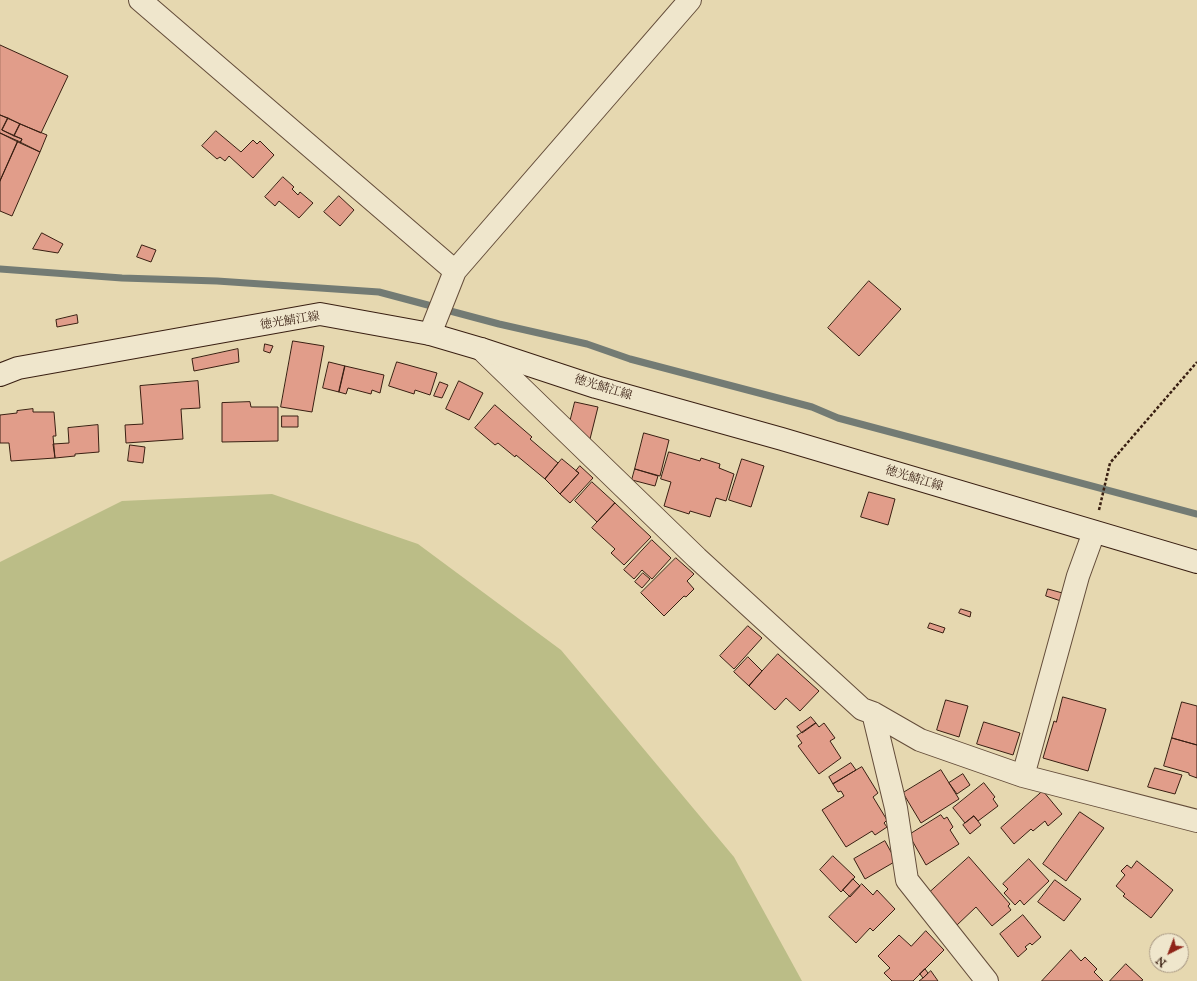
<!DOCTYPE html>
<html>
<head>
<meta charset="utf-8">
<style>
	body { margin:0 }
	#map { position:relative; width:1197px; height:981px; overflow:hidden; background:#e6d8b0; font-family:"IM FELL Great Primer",serif }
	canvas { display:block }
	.north { position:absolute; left:1149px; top:933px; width:40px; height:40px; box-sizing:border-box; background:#efe6cc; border:1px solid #a69682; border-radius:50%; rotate:222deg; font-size:11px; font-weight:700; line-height:16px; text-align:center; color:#391f12 }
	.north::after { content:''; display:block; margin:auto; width:14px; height:18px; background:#8f2418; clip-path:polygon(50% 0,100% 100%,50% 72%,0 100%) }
</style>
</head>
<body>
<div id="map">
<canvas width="1197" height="981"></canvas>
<div class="north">N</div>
</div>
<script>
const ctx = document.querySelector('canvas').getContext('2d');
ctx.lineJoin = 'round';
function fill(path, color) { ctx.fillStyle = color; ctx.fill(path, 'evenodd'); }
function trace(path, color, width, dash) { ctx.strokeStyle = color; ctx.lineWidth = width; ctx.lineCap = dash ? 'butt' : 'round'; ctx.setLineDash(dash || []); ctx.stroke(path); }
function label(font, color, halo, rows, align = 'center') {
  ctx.font = font + ' "IM FELL Great Primer","Noto Serif JP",serif'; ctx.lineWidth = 3; ctx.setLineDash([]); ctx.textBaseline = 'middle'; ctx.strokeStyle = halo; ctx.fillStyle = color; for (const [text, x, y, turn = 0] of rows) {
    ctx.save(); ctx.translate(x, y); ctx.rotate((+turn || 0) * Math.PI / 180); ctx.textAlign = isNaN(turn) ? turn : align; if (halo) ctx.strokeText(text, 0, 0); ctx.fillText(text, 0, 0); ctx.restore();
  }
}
const green = new Path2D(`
	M272,494L418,544L561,650L734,857L802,981H0V562L122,501Z`);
const stream = new Path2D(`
	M0,269L122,278L217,281L379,292L499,324L587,344L630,359L812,407L838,418L1197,514`);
const building = new Path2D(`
	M0,45L68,76L41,133L0,115Z
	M0,115L8,118L2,130L22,139L20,143L0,133Z
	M8,118L20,124L14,136L2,130Z
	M20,124L47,135L40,152L20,143L22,139L14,136Z
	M216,131L241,152L253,140L257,144L260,141L274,155L253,178L229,156L225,161L220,157L217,159L202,146Z
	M0,133L18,141L0,181Z
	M18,141L40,152L12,216L0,211V181Z
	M283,177L294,187L292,189L298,195L300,192L313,203L299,218L279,201L275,206L265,197Z
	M339,196L354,210L340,226L324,212Z
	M42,233L63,244L58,253L33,249Z
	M142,245L156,250L151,262L137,257Z
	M869,281L901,309L859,356L828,328Z
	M77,315L78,323L57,327L56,320Z
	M293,341L324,346L312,412L281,407Z
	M265,344L273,346L270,353L264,351Z
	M238,349L239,362L194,371L192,359Z
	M329,362L345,366L339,392L323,388Z
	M397,362L437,373L430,395L415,390L414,394L389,386Z
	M345,366L384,375L380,393L372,390L371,394L348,388L346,394L339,392Z
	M198,381L200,408L181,409L183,439L126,443L125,425L143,424L140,386Z
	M459,381L483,393L469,420L446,409Z
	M440,382L448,385L442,398L434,396Z
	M250,402L251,407H278V441L222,442V403Z
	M575,402L598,407L590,439L570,422Z
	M495,405L532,437L530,439L558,463L545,479L516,455L515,457L498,443L495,445L475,428Z
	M33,409V412H54L56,436H53L55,458L11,461L9,443H0V415L17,413V411Z
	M282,416H298V427H282Z
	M98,425L99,452L75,454V456L55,458L53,444L69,443L68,428Z
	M644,433L669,440L660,476L635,469Z
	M130,445L145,447L143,463L128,461Z
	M669,452L700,461L701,458L720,464L719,468L734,474L726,501L716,498L710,517L690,511L689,514L664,506L671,482L661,479Z
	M562,459L579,473L560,494L545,479Z
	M742,459L764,466L751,507L729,500Z
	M580,466L593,478L570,503L560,494L579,473L576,471Z
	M635,469L658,476L655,486L632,480Z
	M592,482L615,503L597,522L575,501Z
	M869,492L895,499L888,525L861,517Z
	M615,503L651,537L624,565L611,553L615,549L592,528Z
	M652,540L671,558L652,579L642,570L634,579L624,570Z
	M676,558L694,574L687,581L694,589L686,597L684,596L664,616L641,593Z
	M643,573L650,579L642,588L635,582Z
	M1048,589L1066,594L1064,602L1046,596Z
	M961,609L971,612L970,617L959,613Z
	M930,623L945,628L943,633L928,628Z
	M748,626L762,638L734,669L720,656Z
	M778,654L819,691L800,711L786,698L775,710L749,686Z
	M748,657L762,671L749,686L734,672Z
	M1063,697L1106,709L1088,771L1043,758L1054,721L1056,722Z
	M946,700L968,706L959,737L937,730Z
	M1182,702L1197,706V745L1172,738Z
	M811,717L816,723L802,733L797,727Z
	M984,722L1020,733L1013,755L977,744Z
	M816,723L819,727L824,723L835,738L830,741L841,758L819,774L798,746L802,743L797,736Z
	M1172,738L1197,745V778L1189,775V773L1164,766Z
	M851,763L856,770L833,784L829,777Z
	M862,767L878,793L873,797L887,820L884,823L887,827L875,835L872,831L846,847L822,810L844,796L841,791L838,792L833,784Z
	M1155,768L1182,775L1175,794L1148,787Z
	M941,770L959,799L921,823L903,793Z
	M963,774L970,785L957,794L949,783Z
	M984,783L995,797L993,799L998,806L978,821L974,816L965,823L953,808Z
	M1043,791L1062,814L1048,826L1045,821L1033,831L1031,829L1014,844L1001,828Z
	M1080,812L1104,828L1066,881L1043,864Z
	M941,815L944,819L947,817L953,827L950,830L959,844L926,865L909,835Z
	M974,816L981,825L970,834L963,825Z
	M885,841L896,861L865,879L854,859Z
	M833,856L855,877L841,892L820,870Z
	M969,857L1010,904L1008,906L1011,910L992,926L976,907L957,925L929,893Z
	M1029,859L1049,881L1024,905L1020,900L1015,905L1004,893L1008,889L1003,884Z
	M1137,861L1173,890L1151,918L1123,896L1125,894L1116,886L1125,875L1121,871L1127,865L1131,868Z
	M853,879L860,886L850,897L843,890Z
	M1055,880L1081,899L1064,921L1038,902Z
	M862,884L873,895L877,890L895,909L873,931L870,928L856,943L829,917Z
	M1023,915L1041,937L1032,945L1030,943L1025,947L1027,949L1018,957L1000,934Z
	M926,931L944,950L913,981H892L884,973L890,968L878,956L899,935L911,946Z
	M1071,950L1081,961L1085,957L1097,969L1094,972L1103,981H1042Z
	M1126,964L1143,980L1141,981H1110Z
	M925,969L928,973L923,978L920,974Z
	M931,971L938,981H919L923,978Z`);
const path = new Path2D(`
	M1099,510L1110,463L1197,362`);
const street = new Path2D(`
	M140,0L455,271
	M430,334L455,271L690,0
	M481,349L697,558L862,709L873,713L920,740L1023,776L1197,821
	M873,713L896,808L907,880L987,981
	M1023,776L1078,576L1094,532`);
const secondary = new Path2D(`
	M0,375L18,368L320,314L430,334L481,349L596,387L782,439L1197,562`);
const streetNames = [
	["徳光鯖江線",290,321,-9],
	["徳光鯖江線",603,388,17],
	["徳光鯖江線",914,479,17]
];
fill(green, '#bbbd87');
trace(stream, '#737b74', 7);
fill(building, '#e19d8a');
trace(building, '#391f12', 1);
trace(street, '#644d3a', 24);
trace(secondary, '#391f12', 24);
trace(path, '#391f12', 2.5, [3, 2]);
trace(street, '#efe6cc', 22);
trace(secondary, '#efe6cc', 22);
label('12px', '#391f12', '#efe6cc', streetNames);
</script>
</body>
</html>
